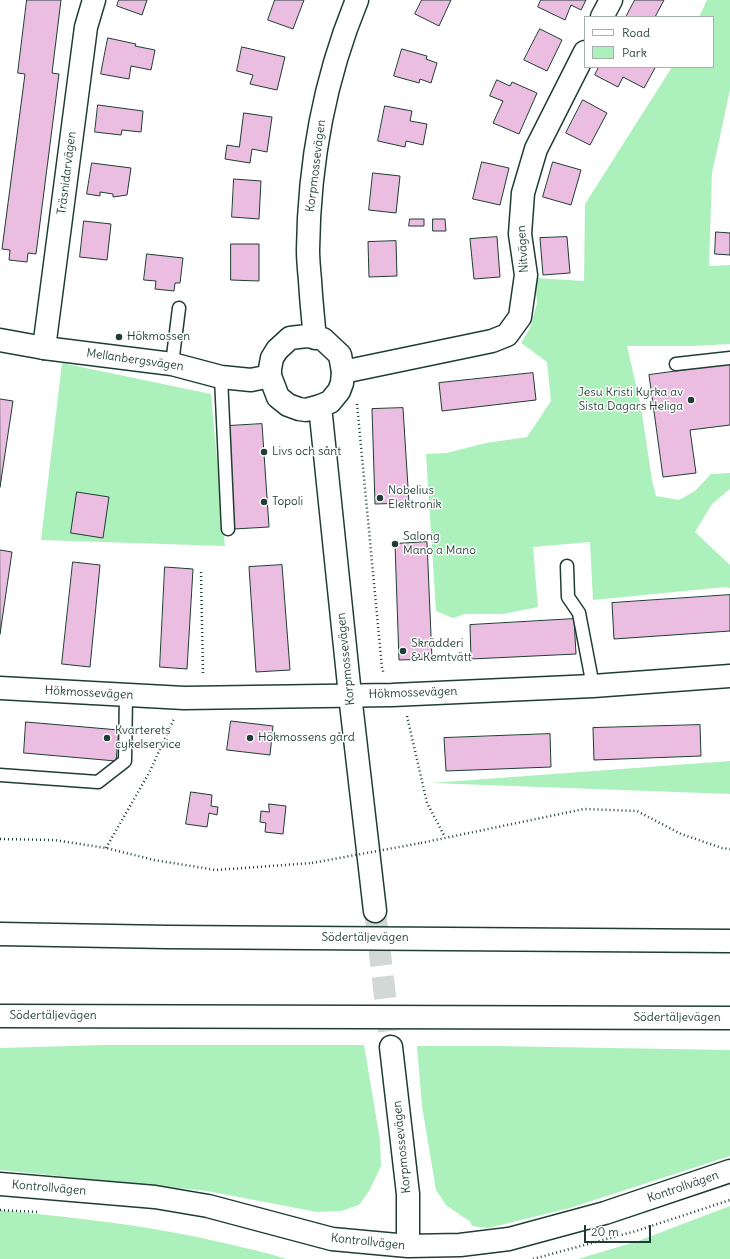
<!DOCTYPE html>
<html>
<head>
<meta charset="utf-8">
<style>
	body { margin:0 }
	#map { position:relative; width:730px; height:1259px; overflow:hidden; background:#fff; font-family:Delius,sans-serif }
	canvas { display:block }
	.legend { position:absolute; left:584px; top:16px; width:130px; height:52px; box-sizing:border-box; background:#fff; border:1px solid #a5b1ae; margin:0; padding:5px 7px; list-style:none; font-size:12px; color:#1f3d34 }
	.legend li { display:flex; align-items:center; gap:8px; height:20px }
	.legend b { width:20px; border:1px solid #a5b1ae }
	.scale { position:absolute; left:584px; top:1225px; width:67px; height:18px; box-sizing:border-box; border:2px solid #1f3d34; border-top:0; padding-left:5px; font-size:12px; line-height:14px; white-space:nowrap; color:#1f3d34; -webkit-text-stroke:3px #fff; paint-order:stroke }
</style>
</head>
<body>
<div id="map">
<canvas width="730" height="1259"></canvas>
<ul class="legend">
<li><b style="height:5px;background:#fff"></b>Road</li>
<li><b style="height:11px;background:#acf1bb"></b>Park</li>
</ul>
<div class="scale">20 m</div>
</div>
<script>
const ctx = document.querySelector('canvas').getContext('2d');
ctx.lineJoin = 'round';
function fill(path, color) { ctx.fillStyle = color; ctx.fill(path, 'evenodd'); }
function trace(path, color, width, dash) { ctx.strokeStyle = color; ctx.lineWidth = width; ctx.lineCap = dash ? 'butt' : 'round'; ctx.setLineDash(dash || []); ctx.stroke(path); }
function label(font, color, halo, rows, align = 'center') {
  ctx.font = font + ' Delius,sans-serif'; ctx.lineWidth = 3; ctx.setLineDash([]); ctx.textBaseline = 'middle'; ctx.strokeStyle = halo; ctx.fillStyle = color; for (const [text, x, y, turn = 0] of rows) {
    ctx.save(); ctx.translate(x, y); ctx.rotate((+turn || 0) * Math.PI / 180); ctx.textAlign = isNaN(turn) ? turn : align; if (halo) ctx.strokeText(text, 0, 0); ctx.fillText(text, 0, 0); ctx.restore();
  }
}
const green = new Path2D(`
	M707,0H730V90L712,173L709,266L730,265V344L694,346H627L641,407L652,480L656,496L679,500L695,491L711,474L730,473V489L712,504L695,532L730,565V588L725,587L593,600L590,542L533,547L538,607L503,614H465L453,618L436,611L426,454L446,453L486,443L527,437L551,401L547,362L521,343L530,328L537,303L535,278L584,281L585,204L672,67H713V17H699Z
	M62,363L211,394L225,546L41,540Z
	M730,761V794L431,783Z
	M105,1045H364L380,1140L381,1166L369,1191L359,1205L341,1211L317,1212L207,1191L0,1170V1048Z
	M417,1046H493L730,1050V1156L570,1208L488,1228L472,1226L470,1221L463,1217L446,1205L436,1190L422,1106Z
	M730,1206V1259H578L638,1241Z
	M0,1210C75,1218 150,1225 224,1243C245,1248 266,1252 286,1259H0Z`);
const building = new Path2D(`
	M27,0H61L52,73L59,74L36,254L28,253L27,262L9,260L10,250L2,249L25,74L18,73Z
	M119,0H147L142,15L117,6Z
	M275,0H304L293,29L268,20Z
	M422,0H451L439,26L415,14Z
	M541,0H586L581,10L571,5L565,20L538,7Z
	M635,0H664L655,17H626Z
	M540,29L562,40L547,71L524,60Z
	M108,38L136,44L135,46L155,50L151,70L131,66L129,79L101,74Z
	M242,47L285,57L277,90L250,84L253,75L237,71Z
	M402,49L427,56L426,59L437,63L431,83L420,79L419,83L394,76Z
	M599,67H653L655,68L644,88L623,77L618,87L595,75Z
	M497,80L510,86L512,82L537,93L519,134L493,123L503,101L490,96Z
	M583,100L607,113L590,145L566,133Z
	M98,105L143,111L141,132L122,130L121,135L95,132Z
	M385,106L412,111L410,121L427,124L423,145L406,141L405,147L378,141Z
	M244,113L272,117L267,152L252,149L250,163L225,159L227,145L239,147Z
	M482,162L509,168L500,205L473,199Z
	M553,162L581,170L571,205L543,197Z
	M92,163L131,168L127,195L113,197V194L100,192V196L87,194Z
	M373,173L400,176L396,213L369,210Z
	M234,179L261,181L259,219L232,217Z
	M410,219H424V226H409Z
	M433,219H445L446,231H433Z
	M84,221L111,224L107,260L80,257Z
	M716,232L730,233V255L715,254Z
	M497,237L500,277L474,279L470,239Z
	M567,237L570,273L543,275L540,238Z
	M396,241L397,276L369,277L368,242Z
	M231,244H259V281L231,280Z
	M147,254L183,258L180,283H175L174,291L155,289L156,281L144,280Z
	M730,364V425L690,430L696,473L663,477L649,375Z
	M533,373L536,400L442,411L439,383Z
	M0,399L13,401L0,487Z
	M403,408L409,503L375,504L372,409Z
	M262,424L269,527L234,529L228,426Z
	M77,492L109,497L103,538L71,533Z
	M427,542L432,659L399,660L395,544Z
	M0,550L12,552L0,634Z
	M73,562L100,565L90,667L62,664Z
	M282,565L290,670L256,672L249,567Z
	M165,567L193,569L187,669L160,667Z
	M730,595V631L614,639L612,603Z
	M574,619L576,654L471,659L470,625Z
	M231,721L273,726L270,755L227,750Z
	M26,722L119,730L116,761L24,753Z
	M700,725L701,756L594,760L593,728Z
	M550,734L551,767L446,771L444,738Z
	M191,792L212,795L211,806L218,807L217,815L209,813L207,827L186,824Z
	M269,804L286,806L283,834L265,832L266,823L260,822L261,811L269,812Z`);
const tertiaryTunnel = new Path2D(`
	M375,911L391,1047`);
const path = new Path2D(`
	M357,404L382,668L384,674
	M201,572L203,675
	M407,716L427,803L445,837
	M0,839L54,840L106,848L154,860L216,870L312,863
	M421,843L584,809L637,811L681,834L722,848L730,849
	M106,848L149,773L174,719
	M0,1210L37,1212
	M533,1259L636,1231L730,1200`);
const service = new Path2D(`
	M172,364L179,308
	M676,364L730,358
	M221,377L228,529
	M567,566L568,597L579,613L593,686
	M0,775L98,782L125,761L126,695`);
const minor = new Path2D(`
	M602,17L611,0
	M44,348L86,27L94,0
	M343,372L492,341L507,335L520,317L526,275L520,234L523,193L536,149L585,52
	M0,688L184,698L392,695L593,686L730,676`);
const tertiary = new Path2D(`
	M307,336L323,339L340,355L343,372L342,383L339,391L330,402L320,406L306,410L299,409L288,405L278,397L270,376V369L272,358L277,350L290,338Z
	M315,338C313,318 311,299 310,280C309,270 308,260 308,250C309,164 324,80 357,0
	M0,340L44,348L172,364L221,377L251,380L270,376
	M320,406L350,695L375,911
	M391,1047L408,1194V1246
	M0,1184L155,1197L208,1206L332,1239L408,1246L460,1245L509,1239L605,1213L730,1171`);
const motorway = new Path2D(`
	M0,934L167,937L730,941
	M0,1016L730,1018`);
const pathBridge = new Path2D(`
	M312,863L421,843`);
const markers = [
	[119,337,4,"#1f3d34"],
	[691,400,4,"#1f3d34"],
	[264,452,4,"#1f3d34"],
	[380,498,4,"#1f3d34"],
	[264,502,4,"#1f3d34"],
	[395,544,4,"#1f3d34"],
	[403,651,4,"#1f3d34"],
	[107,738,4,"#1f3d34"],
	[250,738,4,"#1f3d34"]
];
const streetNames = [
	["Korpmossevägen",316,166,-83],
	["Träsnidarvägen",67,173,-83],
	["Nitvägen",523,249,-94],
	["Mellanbergsvägen",135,360,8],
	["Korpmossevägen",346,659,-96],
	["Hökmossevägen",89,693,3],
	["Hökmossevägen",413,693,-2],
	["Södertäljevägen",365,938],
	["Södertäljevägen",53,1016],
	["Södertäljevägen",677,1018],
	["Korpmossevägen",402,1147,-96],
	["Kontrollvägen",683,1187,-19],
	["Kontrollvägen",49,1188,5],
	["Kontrollvägen",368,1242,6]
];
const poiNames = [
	["Hökmossen",127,337],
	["Jesu Kristi Kyrka av",683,393,"right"],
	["Sista Dagars Heliga",683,407,"right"],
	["Livs och sånt",272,452],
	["Nobelius",388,491],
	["Elektronik",388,505],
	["Topoli",272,502],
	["Salong",403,537],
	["Mano a Mano",403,551],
	["Skrädderi",411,644],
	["& Kemtvätt",411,658],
	["Kvarterets",115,731],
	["cykelservice",115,745],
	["Hökmossens gård",258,738]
];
fill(green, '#acf1bb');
fill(building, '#ebbde1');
trace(building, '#1f3d34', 1);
trace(tertiaryTunnel, '#d2d8d6', 22, [22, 11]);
trace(service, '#1f3d34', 15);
trace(minor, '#1f3d34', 25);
trace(tertiary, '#1f3d34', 25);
trace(motorway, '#1f3d34', 25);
trace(path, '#1f3d34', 2.5, [1, 3]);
trace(service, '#fff', 12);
trace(minor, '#fff', 22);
trace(tertiary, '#fff', 22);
trace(motorway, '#fff', 22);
trace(pathBridge, '#1f3d34', 2.5, [1, 3]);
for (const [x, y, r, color] of markers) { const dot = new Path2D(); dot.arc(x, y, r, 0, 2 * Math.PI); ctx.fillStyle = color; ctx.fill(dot); trace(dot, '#fff', 1.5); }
label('12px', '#1f3d34', '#fff', streetNames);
label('12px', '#1f3d34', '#fff', poiNames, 'left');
</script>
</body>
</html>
